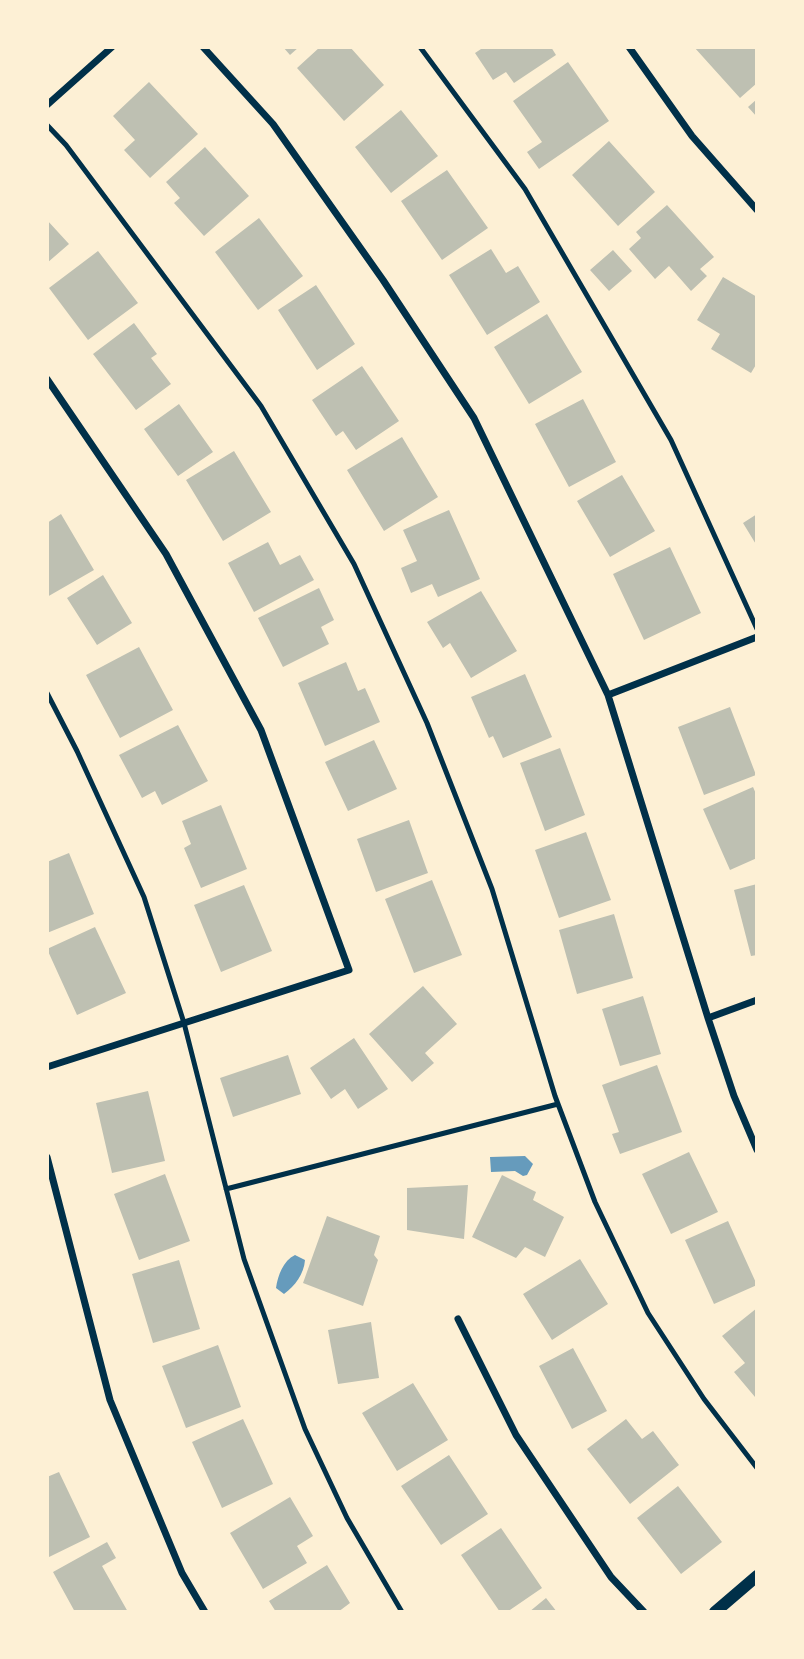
<!DOCTYPE html>
<html>
<head>
<meta charset="utf-8">
<style>
	body { margin:0 }
	#map { position:relative; width:804px; height:1659px; overflow:hidden; background:#fdf0d5; font-family:Ubuntu,sans-serif }
	canvas { display:block }
	.frame { position:absolute; inset:0; border:49px solid #fdf0d5; pointer-events:none }
</style>
</head>
<body>
<div id="map">
<canvas width="804" height="1659"></canvas>
<div class="frame"></div>
</div>
<script>
const ctx = document.querySelector('canvas').getContext('2d');
ctx.lineJoin = 'round';
function fill(path, color) { ctx.fillStyle = color; ctx.fill(path, 'evenodd'); }
function trace(path, color, width, dash) { ctx.strokeStyle = color; ctx.lineWidth = width; ctx.lineCap = dash ? 'butt' : 'round'; ctx.setLineDash(dash || []); ctx.stroke(path); }
const water = new Path2D(`
	M525,1156L533,1164L527,1175L523,1176L515,1171L491,1172L490,1157Z
	M295,1255L305,1260C304,1274 295,1286 284,1294L276,1288C278,1275 283,1261 295,1255Z`);
const building = new Path2D(`
	M283,47H299L290,55Z
	M320,47H350L384,85L344,121L297,68Z
	M484,47H551L556,55L514,83L506,72L493,80L475,53Z
	M694,47H757V83L740,98Z
	M568,62L609,121L539,169L527,152L542,142L513,101Z
	M149,82L198,134L150,178L124,150L135,140L113,116Z
	M757,99V117L748,107Z
	M401,110L438,156L391,193L355,147Z
	M609,141L655,192L618,226L572,175Z
	M205,147L249,196L204,236L174,203L180,198L166,182Z
	M447,170L488,228L442,260L401,201Z
	M667,205L714,257L700,269L707,276L691,291L669,266L655,279L629,249L641,238L636,232Z
	M259,218L303,276L258,310L215,252Z
	M47,220L69,244L47,263Z
	M491,249L506,273L518,266L540,302L487,335L449,275Z
	M613,250L632,271L609,291L590,270Z
	M98,251L138,303L88,340L49,288Z
	M723,277L757,297V363L751,373L711,349L720,334L697,320Z
	M316,285L355,344L317,370L278,310Z
	M547,314L582,372L529,404L494,347Z
	M134,323L157,354L151,358L171,384L136,410L93,354Z
	M362,366L399,421L356,450L343,431L336,436L312,400Z
	M583,399L616,462L569,487L535,424Z
	M179,404L213,452L178,476L144,429Z
	M402,437L438,497L384,531L347,470Z
	M234,451L271,512L223,541L186,480Z
	M622,475L655,531L610,557L577,501Z
	M449,510L480,579L438,597L432,584L411,593L401,568L417,561L403,530Z
	M61,514L94,570L47,597V523Z
	M757,514V546L743,523Z
	M268,542L280,565L300,555L314,580L254,612L228,563Z
	M670,547L701,613L644,640L613,574Z
	M103,575L132,623L97,645L67,598Z
	M319,588L334,620L321,627L329,644L283,667L258,618Z
	M481,591L517,651L471,678L450,643L443,648L427,622Z
	M139,647L173,710L120,738L86,675Z
	M346,662L358,691L365,688L380,722L325,746L298,683Z
	M525,674L552,737L503,758L493,736L489,738L471,697Z
	M730,707L756,775L704,795L678,727Z
	M178,725L208,781L162,805L155,791L142,798L119,755Z
	M374,740L397,789L348,811L325,762Z
	M560,748L585,815L545,831L520,763Z
	M753,787L757,796V858L730,870L703,809Z
	M221,805L247,869L201,888L184,848L191,844L182,821Z
	M409,820L428,873L376,892L357,839Z
	M586,832L611,900L559,918L535,850Z
	M69,853L94,914L47,933V862Z
	M432,880L462,955L414,973L385,899Z
	M757,884V955L751,956L734,890Z
	M244,885L272,951L221,972L194,905Z
	M614,914L633,978L577,994L559,930Z
	M95,927L126,993L77,1015L47,949Z
	M423,986L457,1024L425,1053L434,1063L412,1082L369,1034Z
	M643,996L661,1054L620,1066L602,1009Z
	M354,1038L388,1089L358,1109L345,1089L331,1099L310,1068Z
	M288,1055L301,1094L233,1117L220,1078Z
	M657,1065L682,1132L620,1154L612,1134L619,1132L602,1085Z
	M148,1091L165,1161L112,1173L96,1103Z
	M689,1152L718,1212L671,1234L642,1174Z
	M165,1174L190,1241L139,1260L114,1194Z
	M502,1175L536,1192L533,1200L564,1217L545,1257L525,1247L516,1258L472,1237Z
	M468,1185L464,1239L407,1230V1188Z
	M327,1216L380,1236L374,1255L378,1260L363,1306L303,1283Z
	M728,1221L757,1285L714,1304L685,1240Z
	M580,1259L608,1304L552,1340L523,1294Z
	M179,1260L200,1329L153,1343L132,1274Z
	M757,1308V1396L755,1397L734,1372L745,1363L722,1336Z
	M371,1322L379,1378L338,1384L328,1330Z
	M218,1345L241,1407L186,1428L162,1366Z
	M573,1348L607,1411L572,1429L539,1366Z
	M413,1383L448,1440L397,1471L362,1413Z
	M243,1419L273,1484L222,1508L192,1442Z
	M626,1419L642,1439L653,1431L679,1465L630,1504L587,1449Z
	M449,1455L488,1514L441,1545L401,1486Z
	M59,1472L90,1537L47,1558V1477Z
	M678,1486L722,1542L681,1574L637,1518Z
	M290,1497L313,1536L297,1546L307,1563L263,1589L230,1533Z
	M501,1528L542,1588L507,1612H500L461,1555Z
	M107,1542L116,1558L102,1566L128,1612H75L53,1572Z
	M327,1565L350,1603L338,1612H276L269,1601Z
	M546,1598L557,1612H529Z`);
const service = new Path2D(`
	M420,47L525,189L671,440L757,629
	M47,125L66,145L261,406L354,564L427,723L492,889L555,1096L595,1202L648,1313L704,1399L757,1468
	M47,693L77,751L144,897L184,1023L244,1259L305,1429L347,1518L402,1612
	M226,1189L558,1104`);
const minor = new Path2D(`
	M203,47L273,124L383,280L474,418L608,695L708,1018L734,1096L757,1150
	M629,47L692,136L757,210
	M47,105L112,47
	M47,379L166,554L261,730L349,970L47,1067
	M608,695L757,637
	M708,1018L757,1000
	M47,1157L110,1400L182,1573L205,1612
	M458,1319L516,1435L611,1577L644,1612`);
const tertiary = new Path2D(`
	M715,1612L757,1576`);
fill(water, '#669bbc');
fill(building, '#bec0b2');
trace(service, '#003049', 5);
trace(minor, '#003049', 7);
trace(tertiary, '#003049', 12);
</script>
</body>
</html>
